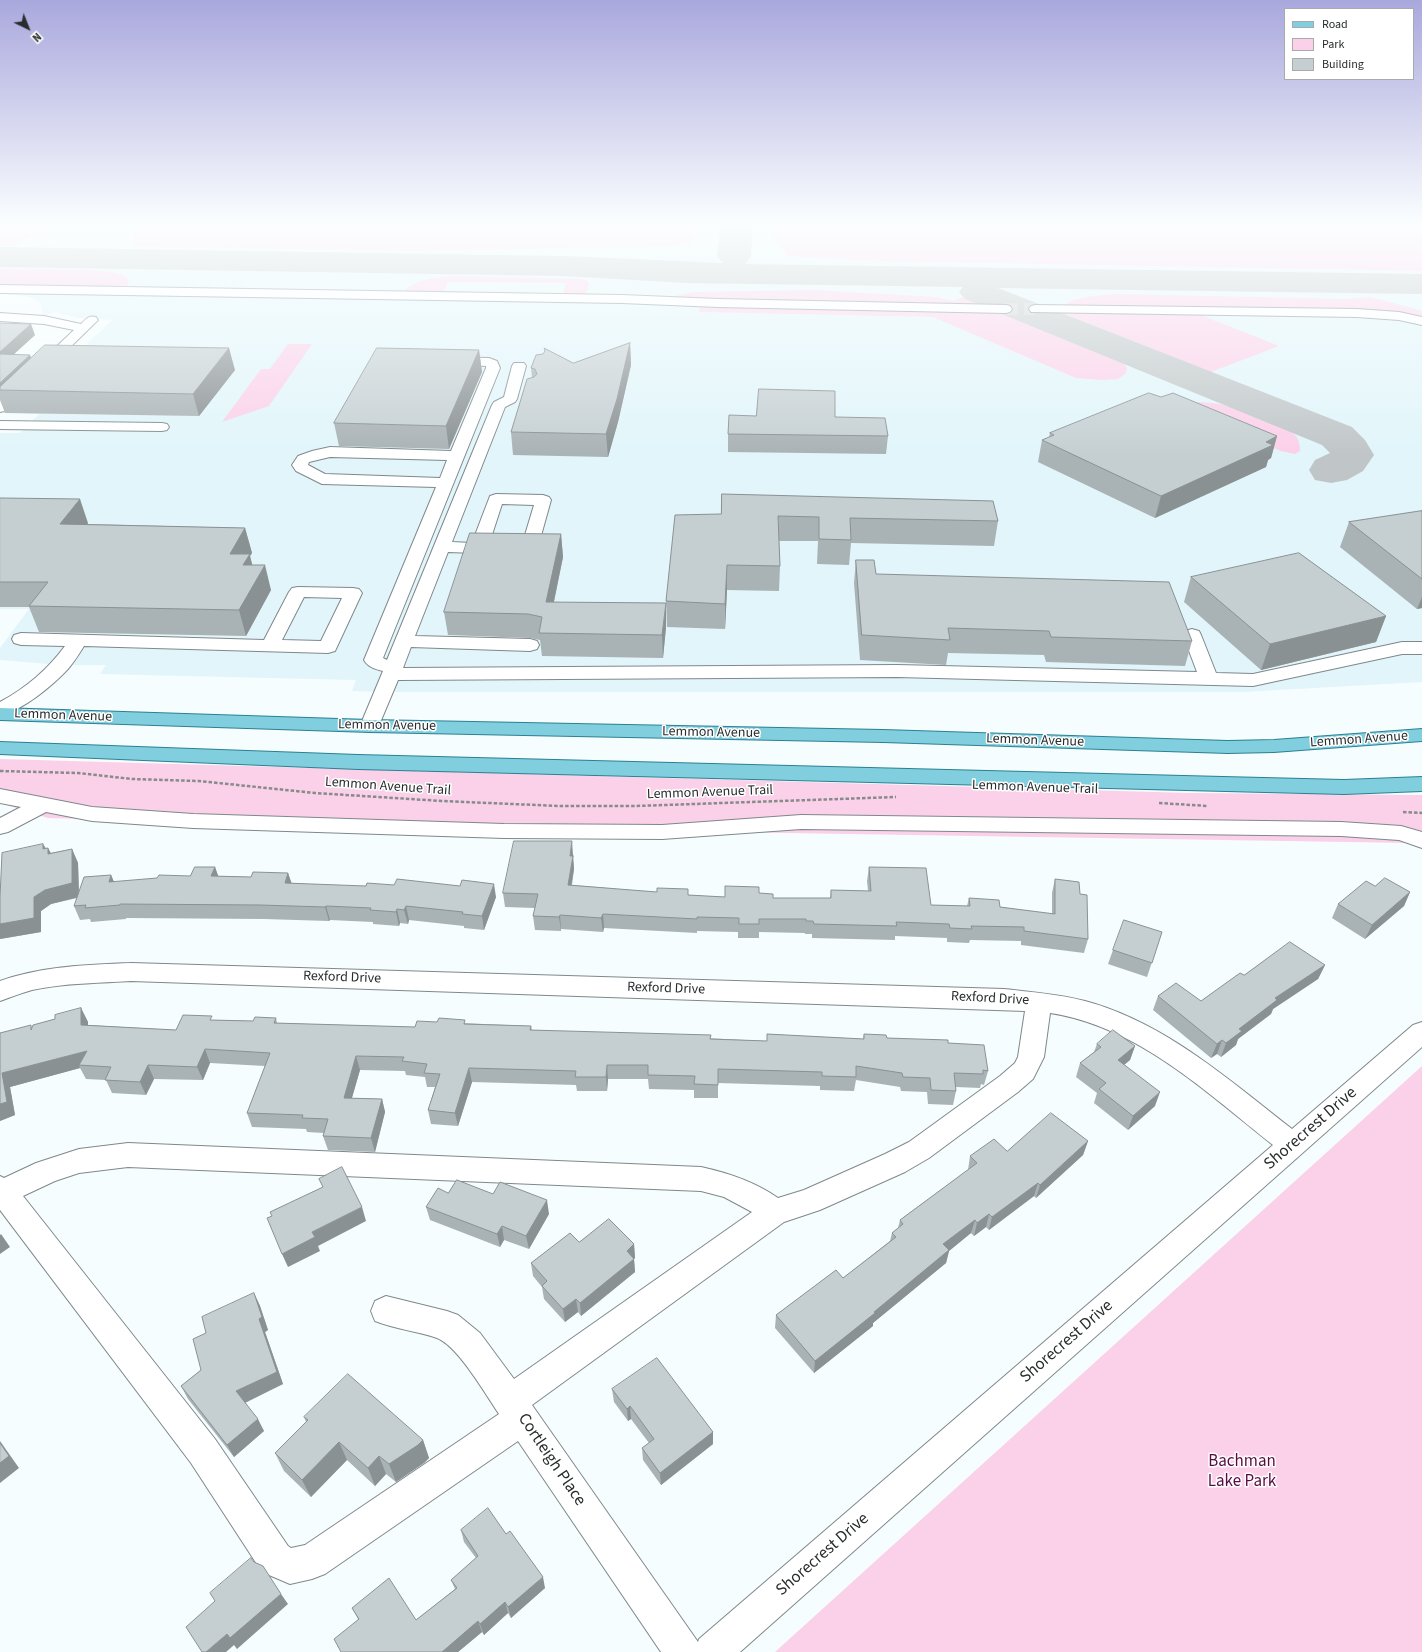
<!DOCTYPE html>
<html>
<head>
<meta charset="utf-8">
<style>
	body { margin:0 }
	#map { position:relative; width:1422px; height:1652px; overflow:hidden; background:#f6fdfe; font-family:"Source Sans 3",sans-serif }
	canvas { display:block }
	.legend { position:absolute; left:1284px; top:8px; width:130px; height:72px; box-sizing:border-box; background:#fff; border:1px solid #a9abab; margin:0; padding:5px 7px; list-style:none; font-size:12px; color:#282c2d }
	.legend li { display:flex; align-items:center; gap:8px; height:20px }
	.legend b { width:20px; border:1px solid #a9abab }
	.north { position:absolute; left:8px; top:8px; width:40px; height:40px; -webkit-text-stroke:3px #fff; paint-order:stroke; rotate:137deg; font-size:11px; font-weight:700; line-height:16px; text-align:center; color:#282c2d }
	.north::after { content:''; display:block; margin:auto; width:14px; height:18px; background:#282c2d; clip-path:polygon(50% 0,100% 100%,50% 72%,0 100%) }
</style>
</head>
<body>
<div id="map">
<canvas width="1422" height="1652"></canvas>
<ul class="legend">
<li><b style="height:5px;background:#81cedf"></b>Road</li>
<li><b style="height:11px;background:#fbd0e9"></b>Park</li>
<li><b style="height:11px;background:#c5cfd2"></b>Building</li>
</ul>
<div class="north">N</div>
</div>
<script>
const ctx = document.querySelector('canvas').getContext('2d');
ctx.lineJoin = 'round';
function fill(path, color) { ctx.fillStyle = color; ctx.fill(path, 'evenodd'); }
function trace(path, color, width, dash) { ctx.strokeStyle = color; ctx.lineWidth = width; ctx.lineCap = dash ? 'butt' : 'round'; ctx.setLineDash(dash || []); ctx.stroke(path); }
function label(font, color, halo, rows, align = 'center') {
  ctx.font = font + ' "Source Sans 3",sans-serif'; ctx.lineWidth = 3; ctx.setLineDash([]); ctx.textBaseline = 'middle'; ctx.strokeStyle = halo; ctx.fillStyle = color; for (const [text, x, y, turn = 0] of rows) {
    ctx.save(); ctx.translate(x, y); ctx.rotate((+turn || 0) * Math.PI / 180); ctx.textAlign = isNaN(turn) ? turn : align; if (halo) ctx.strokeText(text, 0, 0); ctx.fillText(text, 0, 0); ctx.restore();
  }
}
const built = new Path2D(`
	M0,225H1422V682L1243,692H383L352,691L356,680L100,674L106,665H61L0,660V648L29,609H0V433H20L39,414L16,413L112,320L79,318L54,312L44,316L40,303L30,297L0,293Z`);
const green = new Path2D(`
	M0,225H59L11,246H0Z
	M134,225H697L701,231L689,243L677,246L409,251L133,246Z
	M776,225H1422V271L882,261L787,256L771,232Z
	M0,269L95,270L118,273L126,277L129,282L127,287L0,286Z
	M453,276L578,279L586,280L589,282L587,291L582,295H563L566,283L448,282L443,292H403C417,278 435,278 453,276Z
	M815,290L936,297L953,301L963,297L982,305L745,301L676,298L678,295L694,292Z
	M1114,294L1347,299L1371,297L1422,311V318L1397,312L1372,310L1066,306V304C1077,296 1100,296 1114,294Z
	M700,306L995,311L1117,361L1124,364L1127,368L1126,373L1118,379L1102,380L1076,378L933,317L699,312Z
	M1060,312L1196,313L1279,346L1211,372Z
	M288,344H312L269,406L222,422L261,369H270Z
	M1185,402C1200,402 1214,402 1228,406C1242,409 1288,427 1296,436C1299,440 1300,446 1300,451L1295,454L1281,451L1179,408Z
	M0,759L1189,793L1422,795V846L1411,843L348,826L48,818L0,803Z
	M1422,1066V1652H775Z`);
const taxiway = new Path2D(`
	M721,225H753L751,256L746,263L744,264L1422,274V294L998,288L1352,427L1365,440L1374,455L1363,471L1347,480L1331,483L1315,480L1309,470L1315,460L1330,453L1322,445L965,299L959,292L963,287L687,283L564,276L0,267V247L564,256L723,263L717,256Z`);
const minorTunnel = new Path2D(`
	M1006,309H1035`);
const path = new Path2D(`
	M0,771L78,773L132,779L199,781L315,793L442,801L559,806H636L896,797
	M1159,803L1208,806
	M1403,812L1422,813`);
const minor = new Path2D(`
	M0,285L622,295L718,299L1006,305L1010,306L1012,309L1010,312L1006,313L718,307L622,303L0,293Z
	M1035,305L1357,309L1399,312L1422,317V325L1399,320L1357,317L1031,312L1029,309L1031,306Z
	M0,313L44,316L81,324C86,319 89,315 96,317L98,320L5,411L0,412V400L74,330L44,324L0,321Z
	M450,357L489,358L497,361L500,368L383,658L387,660L492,405L494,402L504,397L512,366L514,363H524L526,366L517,399L515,402L505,407L452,542L472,543L490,496L496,494L543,495L549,497L551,500L537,550L535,554L529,555L448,552L415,636L530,639L537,641L539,645L537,649L530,651L411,647L403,668L897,665L1197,672L1183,635L1185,631L1192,629L1199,631L1201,635L1216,673L1253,674L1402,642H1422V654H1402L1253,686L897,677L398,680L377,730L370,732L363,730L360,726L383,671C375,669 368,667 364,660L436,487L322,484L296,471L292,465L298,456L312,451L330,447L451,451L486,368V366L445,364L443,361L445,358ZM330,457L447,460L440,478L325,474L308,465L309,462ZM502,504L534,505L522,545L489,544Z
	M0,421L162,423L167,424L169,427L167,430L162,431L0,429Z
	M298,587L353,588L359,589L362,593L335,651L328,653L84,646C79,654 74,662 68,669C52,686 23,710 0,716V702C26,688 48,669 65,646L21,645L14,643L12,639L14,635L21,633L264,640L289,592L292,588ZM304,597L342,598L321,641L282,640Z
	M0,789L92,807L193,814L504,824L662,825L801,815L1341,822L1401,826L1422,832V848L1399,840L1341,836L801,829L662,839L504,838L193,828L92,821L46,812L8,832L0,834V818L21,807L0,803Z
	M131,963L1004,989C1031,992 1058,994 1085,1001C1164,1022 1229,1080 1292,1129L1413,1025L1422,1022V1047L740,1652H661L518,1441L325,1574L312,1579L290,1584L262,1572L191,1463L0,1210V1176L4,1178L36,1163L79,1149L128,1143L701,1167C729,1173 755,1182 778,1198L804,1190L885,1154L909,1142L1000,1076L1015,1063L1018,1057L1025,1011L131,981C98,983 65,983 32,990C21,993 11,997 0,1001V981C43,966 86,965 131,963ZM1050,1013C1137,1026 1206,1092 1273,1145L699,1639L698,1642L532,1405L784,1222L820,1210L905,1172L929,1158L1018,1092L1033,1079L1044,1057ZM128,1167L701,1191L724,1197L752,1212L514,1379L480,1333L458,1315L447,1311L386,1296L375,1301L371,1311L375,1321C395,1329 417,1331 437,1338C458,1346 486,1395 499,1414L305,1545L291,1548L288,1546L215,1439L23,1196L55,1181L79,1173Z`);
const major = new Path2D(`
	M0,708L370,720L883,730L1228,741L1274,740L1422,729V741L1274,752L1228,753L883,742L370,732L0,720Z
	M0,742L358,755L1223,777L1344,780L1422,777V791L1344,794L358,769L0,754Z`);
const wall = new Path2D(`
	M0,323L35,335L13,355H30L31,358L235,370L199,416L5,413L0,400Z
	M630,343L631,365L618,422L608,457L513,455L511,432L532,378L531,368L545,352L544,348L573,363Z
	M479,350L482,372L449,449L339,446L334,423Z
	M1161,397L1277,436L1271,458L1268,460L1266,467L1155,518L1038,462L1042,440L1049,437L1050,433Z
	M756,416L835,417L888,436L886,454L728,452V434Z
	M0,498L88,523V524L245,528L252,553L250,556L252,565L271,590L246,636L39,632L29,607H0Z
	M1422,511V608L1417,609L1340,547L1349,522Z
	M721,514L998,521L994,546L851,543L849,565L817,564L818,541H779L780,566L779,591L727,590L725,629L667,627L666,601Z
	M561,534L563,557L554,602L666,627L663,658L542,656L540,640L530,638L448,635L444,612Z
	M856,560L876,574L1192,641L1185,666L1046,662L1044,655L948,653L946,665L860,660L854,583Z
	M1191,577L1386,616L1376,642L1261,670L1184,602Z
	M43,844L46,848H48L51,853L72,849L78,863L79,892L111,875L114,882L190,876L215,867L218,876L251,877L288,873L291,883L496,897L484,930L464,928V926L409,920L408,924L400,923L399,926L373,924V922L330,920L329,921L264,919L126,918V919L91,922L90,919L80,920L74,906L77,898L51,904L41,911V932L0,939Z
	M574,855L573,858L574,869L572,885L688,895L725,897L759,893L773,898H830L831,890L868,891L867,881L869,867L931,905L967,906L969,898L1000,907L1052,914V893L1055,879L1080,894L1088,939L1084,953L1021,945V941L970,940L969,943L947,942V938L895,936V940L812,938V934H805V933L759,932V938H738V932L697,931V933L604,928L603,932L561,929V931L535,930L533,916L535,908L505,907L503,893Z
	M1375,886L1410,892L1404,906L1365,939L1332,918L1338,904Z
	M1162,932L1147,977L1108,964L1113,950Z
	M1325,965L1318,979L1273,1009L1271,1014L1238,1039L1236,1045L1221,1057L1217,1054L1211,1058L1153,1010L1158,996L1201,1001L1244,975Z
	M81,1008L88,1022V1025L176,1030L214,1020L253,1021L276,1018L277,1023L415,1027L437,1022L531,1026L532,1030L767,1041V1034L863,1039L864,1034L887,1038L948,1043L988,1071L984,1085L981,1084L980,1088L956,1087V1091L953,1105L928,1104L927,1092L901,1091L900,1087L856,1080L854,1091L820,1090V1086L718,1083V1098H694V1090L649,1089L648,1079H608L607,1091H577L576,1085L472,1082L458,1126L431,1124L428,1110L435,1087H427L425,1077L406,1075L405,1071L360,1070L352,1098L382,1099L385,1112L375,1152L328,1150L323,1136L324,1133L307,1132L306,1129L252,1127L247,1113L265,1066L210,1063L203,1080L154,1079L146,1095L112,1093L106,1080L86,1079L80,1068L10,1087L15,1115L0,1121V1033L32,1027L55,1019Z
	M1097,1044L1135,1046L1130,1060L1124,1065L1155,1106L1128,1130L1094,1103L1097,1093L1076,1077L1080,1063L1094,1052Z
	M1088,1141L1083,1155L1036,1198L1034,1196L989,1230L986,1227L974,1236L971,1233L949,1251L946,1263L873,1323V1326L814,1373L775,1328L776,1315L843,1278L890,1241L892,1233L898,1228L900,1220L968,1170L970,1156Z
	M448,1193L493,1194L549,1214L529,1249L504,1240L500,1247L430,1220L426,1207Z
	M579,1242L634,1244L635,1258L634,1259L635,1272L581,1316L578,1312L565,1322L544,1299L542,1287L533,1276L531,1263Z
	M254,1293L260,1306L268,1330L265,1332L283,1384L245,1402L264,1431L234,1457L188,1399L181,1386L201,1370L206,1333Z
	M612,1389L713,1432V1444L661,1485L643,1460L642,1448L649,1443L631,1419L628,1421L614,1402Z
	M304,1417L423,1440L429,1458L424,1463L396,1482L386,1474L375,1486L347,1460L311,1497L284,1471L275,1453L306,1422Z
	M461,1530L545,1588L511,1618L508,1613L484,1635L482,1632L458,1652H341L358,1619L352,1608L416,1620L455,1589L451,1580L476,1558L464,1542Z`);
const shadedWall = new Path2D(`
	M31,324L35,335L2,365L0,360V352Z
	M630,343L631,365L618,422L608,457L606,434Z
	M229,348L235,370L199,416L193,394Z
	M479,350L482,372L449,449L446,426Z
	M30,355L33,366L0,390V383Z
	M1277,436L1271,458L1268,460L1266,467L1155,518L1161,496L1266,442Z
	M80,499L88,523L69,548L60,524Z
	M245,528L252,553L250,556L256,579L230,554Z
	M561,534L563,557L549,625L546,602Z
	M265,565L271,590L246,636L239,610Z
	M727,565V590L725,629V604Z
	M1422,597V608L1417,609Z
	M666,603V627L663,658L662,635Z
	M1386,616L1376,642L1261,670L1270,644Z
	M572,841L574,869L569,899L568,885L570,856Z
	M43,844L48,854V848L55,862L43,849Z
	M72,849L78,863L79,897L51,904L41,911V932L0,939V924L34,897Z
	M215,867L220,881L211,876Z
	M288,873L293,887L285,883Z
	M111,875L117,889L109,882Z
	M494,884L496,897L484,930L482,916Z
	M1410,892L1404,906L1365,939L1372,925Z
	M326,906L330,920L329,921L325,907Z
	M406,906L409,920L408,924L404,910Z
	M397,909L400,923L399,926L396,912Z
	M603,914L604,928L603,932L601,918Z
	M560,915L561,929V931L559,917Z
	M1325,965L1318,979L1273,1009L1271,1014L1238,1039L1236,1045L1221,1057L1226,1043L1239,1029L1275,998Z
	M81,1008L88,1022V1039L81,1025Z
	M1222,1040L1217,1054L1211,1058L1217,1044Z
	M1135,1046L1130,1060L1113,1074L1118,1060Z
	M205,1049L210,1063L203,1080L197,1067Z
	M87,1051L79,1065L80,1068L10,1087L15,1115L0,1121V1104L2,1073Z
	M356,1056L360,1070L348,1111L344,1098Z
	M148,1065L154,1079L146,1095L140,1082Z
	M607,1065L608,1079L607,1091L606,1077Z
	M469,1068L472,1082L458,1126L455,1113Z
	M1160,1092L1155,1106L1128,1130L1133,1116Z
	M382,1099L385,1112L375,1152L371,1138Z
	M1088,1141L1083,1155L1036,1198L1040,1185Z
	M1038,1183L1034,1196L989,1230L992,1217Z
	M547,1200L549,1214L529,1249L526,1236Z
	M362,1207L366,1221L318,1246L320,1251L288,1267L282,1254L312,1232Z
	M989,1214L986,1227L974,1236L977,1223Z
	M975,1220L971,1233L949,1251L946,1263L873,1323V1326L814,1373L815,1361L874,1312L943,1244Z
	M502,1226L504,1240L500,1247L497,1234Z
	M1,1234L10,1247L0,1254V1235Z
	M634,1244L635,1258L628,1264L627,1251Z
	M634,1259L635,1272L581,1316L580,1303Z
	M254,1293L260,1306L268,1330L265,1332L283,1384L243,1404L236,1391L259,1319Z
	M576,1299L578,1312L565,1322L563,1309Z
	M630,1406L631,1419L628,1421L627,1409Z
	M258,1419L264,1431L234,1457L227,1445Z
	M713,1432V1444L661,1485L660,1473Z
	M423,1440L429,1458L424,1463L396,1482L389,1464Z
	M0,1441L19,1468L0,1483Z
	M339,1442L347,1460L311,1497L302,1480Z
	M379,1456L386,1474L375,1486L368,1468Z
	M543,1577L545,1588L511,1618L508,1607Z
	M281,1594L288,1604L237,1649L234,1645L226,1652H206L227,1634Z
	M505,1602L508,1613L484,1635L480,1624Z
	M478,1621L482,1632L458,1652H442Z`);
const building = new Path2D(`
	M0,323L31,324L0,352Z
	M630,343L617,399L606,434L511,432L527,379L534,377L537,374L535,369L531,368L536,355L543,354L545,351L544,348L573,363Z
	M45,345L229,348L193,394L0,390V387Z
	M377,348L479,350L446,426L334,423Z
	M0,354L30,355L0,383Z
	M759,389L835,391V417L885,418L888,436L728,434L729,415L756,416Z
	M1149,393L1161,397L1173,393L1277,436L1266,442L1273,445L1161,496L1042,440L1054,435L1050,433Z
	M722,494L993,501L998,521L850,518L851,540L819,539V517L778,516L780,566L727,565L725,604L666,601L675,515L721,514Z
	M0,498L80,499L60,524L245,528L230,554H250L243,565H265L239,610L29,606L48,582H0Z
	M1422,511V579L1349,522Z
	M470,533L561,534L546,602L666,603L662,635L539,633L542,617L528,614L444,612Z
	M1299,553L1386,616L1270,644L1191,577Z
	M856,560H874L876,574L1169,582L1192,641L1051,637L1049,631L948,628L950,640L862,635Z
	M514,841H572L570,856H573L568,885L657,892V888L688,889V895L725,897V886L759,887V893L773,894V898H831V890L871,891L869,867L926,868L931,905L970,906L969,898L999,900L1000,907L1055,914V879L1079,882L1080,894L1087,895L1088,939L1024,931V927L971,926L972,929L950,928L949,924L896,922L897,926L814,924L813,921H806V919H759V924H739V918L697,917V919L603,914L601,918L560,915L559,917L533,916L538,894L503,893Z
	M43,844V849L48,848V854L72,849V883L45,890L34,897V918L0,924V897L2,853Z
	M195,867H215L211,876L251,877L253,872L288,873L285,883L366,886L367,883L394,885L397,879L460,886L462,880L494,884L482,916L462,914L463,912L406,906L404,910L397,909L396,912L370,910L371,908L326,906L325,907L260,905L120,904V905L85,908L86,905L74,906L84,877L111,875L109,882L157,878L159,875L190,876Z
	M1385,878L1410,892L1372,925L1338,904L1366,881L1375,886Z
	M1124,920L1162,932L1152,963L1113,950Z
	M1290,942L1325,965L1275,998L1277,1000L1239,1029L1242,1031L1226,1043L1222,1040L1217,1044L1158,996L1176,983L1201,1001L1240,973L1244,975Z
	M81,1008V1025L176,1030L183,1015L212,1016L210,1020L253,1021L255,1017L276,1018L274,1023L415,1027L417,1021L437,1022L439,1018L465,1020L464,1024L531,1026L530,1030L711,1035L710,1039L767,1041V1034L864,1039V1034L886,1035L887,1038L948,1040V1043L984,1045L988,1071L983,1070V1074L954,1073L956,1091L931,1090L930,1078L903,1077L902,1073L856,1066V1077L822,1076V1072L718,1069V1085L694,1084L695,1076L648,1075V1065H607L606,1077H575L576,1071L469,1068L455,1113L428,1110L440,1074L424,1073L427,1064L402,1061L404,1057L356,1056L344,1098L382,1099L371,1138L323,1136L328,1119L302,1118L303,1115L247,1113L270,1053L205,1049L197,1067L148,1065L140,1082L105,1080L111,1067L79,1065L87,1051L2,1073L7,1102L0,1104V1033L31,1025V1030L33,1025L55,1019V1015Z
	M1113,1030L1135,1046L1118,1060L1160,1092L1133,1116L1099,1089L1106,1083L1080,1063L1101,1047L1097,1044Z
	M1051,1113L1088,1141L1040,1185L1038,1183L992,1217L989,1214L977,1223L975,1220L943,1244L949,1250L874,1312L875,1313L815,1361L776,1315L836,1270L843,1278L896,1237L892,1233L903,1224L900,1220L977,1163L970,1156L994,1139L1007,1151Z
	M342,1167L362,1207L312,1232L315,1237L282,1254L267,1218L272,1216L270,1212L323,1187L319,1179Z
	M457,1180L493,1194L500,1182L547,1200L526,1236L502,1226L497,1234L426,1207L438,1188L448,1193Z
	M609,1219L634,1244L627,1251L634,1259L580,1303L576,1299L563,1309L542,1286L547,1281L531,1263L570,1233L579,1242Z
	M254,1293L262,1317L259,1319L277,1372L236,1391L258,1419L227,1445L181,1386L201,1370L193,1339L206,1333L202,1317Z
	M657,1358L713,1432L660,1473L642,1448L654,1439L630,1406L627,1409L612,1389Z
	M348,1374L423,1440L418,1445L389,1464L379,1456L368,1468L339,1442L302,1480L275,1453L308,1420L304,1417Z
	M0,1443L9,1456L0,1463Z
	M488,1508L506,1534L510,1531L543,1577L508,1607L505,1602L480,1624L478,1621L442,1652H341L334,1639L359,1619L352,1608L389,1578L416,1620L457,1588L451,1580L478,1556L461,1530Z
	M251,1558L254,1562L263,1566L281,1594L230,1638L227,1634L206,1652H202L186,1627L215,1601L210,1593Z`);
const streetNames = [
	["Lemmon Avenue",63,716,2],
	["Lemmon Avenue",387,726,1],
	["Lemmon Avenue",711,733,1],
	["Lemmon Avenue",1359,740,-4],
	["Lemmon Avenue",1035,741,2],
	["Lemmon Avenue Trail",388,787,4],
	["Lemmon Avenue Trail",1035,788,2],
	["Lemmon Avenue Trail",710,793,-2],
	["Rexford Drive",342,978,2],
	["Rexford Drive",666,989,2],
	["Rexford Drive",990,999,3]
];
const nearStreetnames = [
	["Shorecrest Drive",1311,1129,-41],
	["Shorecrest Drive",1067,1342,-41],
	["Cortleigh Place",551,1460,56],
	["Shorecrest Drive",823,1555,-41]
];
const nearParknames = [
	["Bachman",1242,1462],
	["Lake Park",1242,1482]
];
fill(built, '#e1f5fa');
fill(green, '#fbd0e9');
fill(taxiway, '#c0c6c8');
trace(minorTunnel, '#cdd3d4', 12, [12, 6]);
trace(minor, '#7f888b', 2);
trace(major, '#2b8092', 2);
trace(path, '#868b8c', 2.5, [3.5, 2]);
fill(minor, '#fff');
fill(major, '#81cedf');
fill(wall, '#a9b2b5');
fill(shadedWall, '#8a9193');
fill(building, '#c5cfd2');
trace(building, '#8a9193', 1);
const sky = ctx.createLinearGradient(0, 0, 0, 456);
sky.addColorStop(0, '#a9a8dd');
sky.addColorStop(0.49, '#fbfeff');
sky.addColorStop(1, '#fbfeff00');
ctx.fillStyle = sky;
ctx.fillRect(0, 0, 1422, 456);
label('14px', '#282c2d', '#fff', streetNames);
label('17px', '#282c2d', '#fff', nearStreetnames);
label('17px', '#580c43', '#fff', nearParknames);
</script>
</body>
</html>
